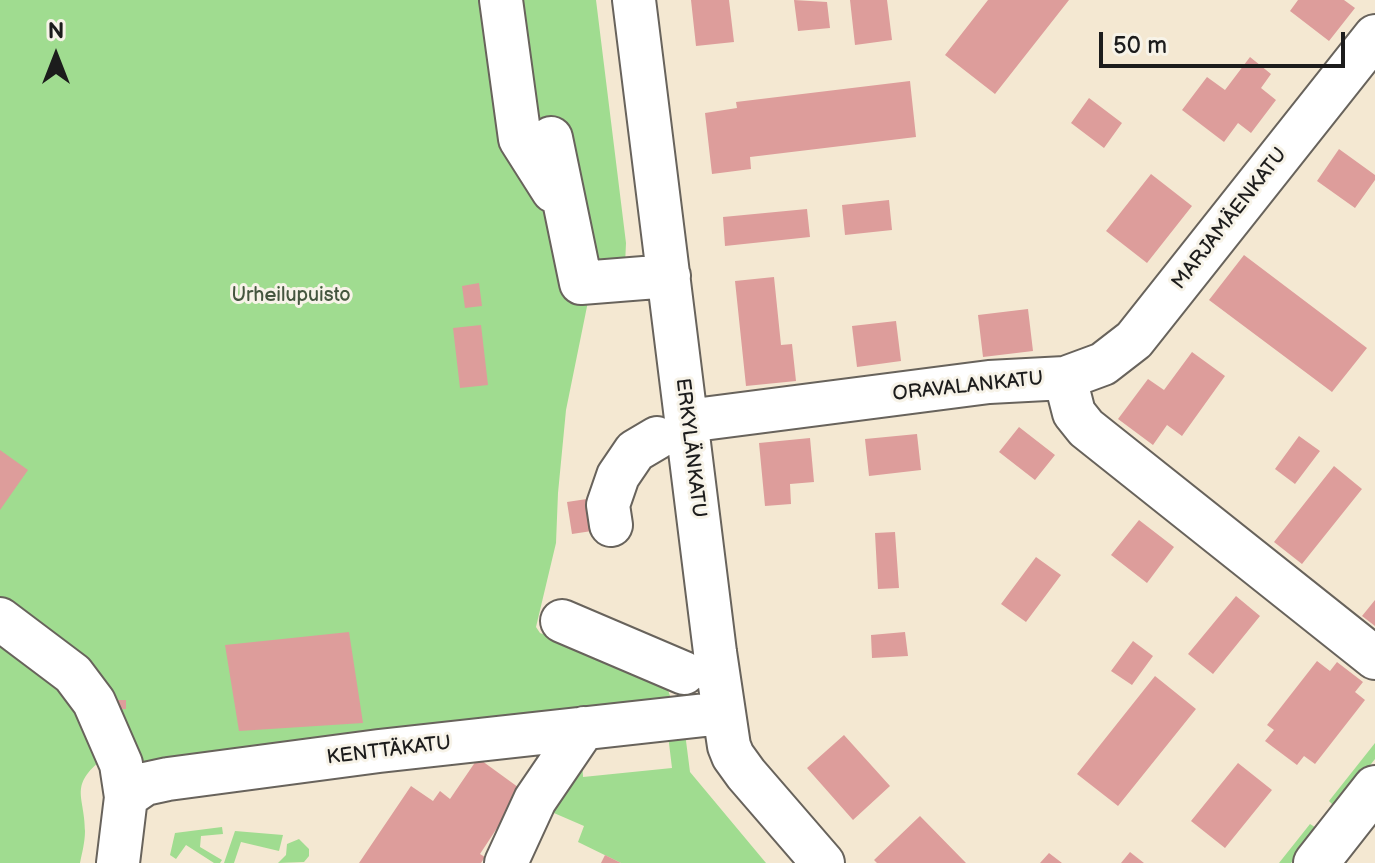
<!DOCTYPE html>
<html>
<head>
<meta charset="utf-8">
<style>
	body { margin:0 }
	#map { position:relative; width:1375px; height:863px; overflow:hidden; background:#f4e8d2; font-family:"Balsamiq Sans",sans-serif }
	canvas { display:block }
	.north { position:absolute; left:16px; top:16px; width:80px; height:80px; -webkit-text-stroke:6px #f7f3e8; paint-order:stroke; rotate:0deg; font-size:22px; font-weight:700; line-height:32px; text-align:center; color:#1c1c1c }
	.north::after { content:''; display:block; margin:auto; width:28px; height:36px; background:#1c1c1c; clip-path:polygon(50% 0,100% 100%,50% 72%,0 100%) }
	.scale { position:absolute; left:1099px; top:32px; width:246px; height:36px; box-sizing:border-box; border:4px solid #1c1c1c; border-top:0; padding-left:10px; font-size:24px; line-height:28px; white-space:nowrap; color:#1c1c1c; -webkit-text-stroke:6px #f7f3e8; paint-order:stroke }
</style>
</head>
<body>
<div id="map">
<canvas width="1375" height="863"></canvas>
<div class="north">N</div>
<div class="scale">50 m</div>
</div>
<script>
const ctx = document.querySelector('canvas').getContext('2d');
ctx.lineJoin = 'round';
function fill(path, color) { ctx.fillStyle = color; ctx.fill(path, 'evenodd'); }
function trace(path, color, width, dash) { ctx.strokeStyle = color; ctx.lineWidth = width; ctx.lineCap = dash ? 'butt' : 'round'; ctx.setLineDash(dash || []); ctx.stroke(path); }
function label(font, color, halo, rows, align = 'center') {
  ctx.font = font + ' "Balsamiq Sans",sans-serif'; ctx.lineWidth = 6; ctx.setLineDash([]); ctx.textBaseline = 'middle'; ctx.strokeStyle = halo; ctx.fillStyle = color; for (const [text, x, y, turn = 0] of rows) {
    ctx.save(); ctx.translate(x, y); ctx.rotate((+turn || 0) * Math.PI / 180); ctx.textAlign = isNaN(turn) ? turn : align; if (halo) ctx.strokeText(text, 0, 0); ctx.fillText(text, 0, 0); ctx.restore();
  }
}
const green = new Path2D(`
	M0,0H596L626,243L625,265L595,267L566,410L558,493L556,543L536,627L540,633L666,684L672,702L142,764L100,761C69,787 85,797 85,831C85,842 82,853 80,863H0Z
	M685,733L690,772L766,863H621L578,842L584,826L547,810L582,759L583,777L672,768L668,735Z
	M1375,743V759L1336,808L1329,801Z
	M1310,824L1318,829L1291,863H1279Z
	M222,827L223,834L201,836L200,847L222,860L220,863H214L186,845L176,859L170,855L175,833Z
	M235,831L283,835L279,851L241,842L234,863H224Z
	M299,839L309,849V856L304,862L278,863L286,855L287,844Z`);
const building = new Path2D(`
	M691,0H729L734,42L696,46Z
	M794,0L827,2L830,28L798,31Z
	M850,0H887L892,40L855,45Z
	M988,0H1069L995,94L945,55Z
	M1298,0H1344L1355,8L1329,41L1290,11Z
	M1250,57L1271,74L1261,88L1276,100L1251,133L1238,123L1224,142L1182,110L1207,77L1225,90Z
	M910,81L916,137L750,157L751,169L712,174L705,113L737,108L736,102Z
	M1089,98L1122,123L1104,148L1071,123Z
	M1339,149L1375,175V180L1355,208L1317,181Z
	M1151,174L1192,206L1147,263L1106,231Z
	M889,200L892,230L845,235L842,205Z
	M807,209L810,237L725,246L723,217Z
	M1244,255L1367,348L1332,392L1209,300Z
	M774,277L781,345L792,344L796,381L746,386L735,281Z
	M479,283L482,306L465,308L462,286Z
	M1028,309L1033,351L983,357L978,315Z
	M896,321L901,361L857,367L852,326Z
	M481,325L488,385L460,388L453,328Z
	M1192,352L1225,376L1182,436L1167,425L1153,445L1118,419L1148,379L1164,390Z
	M1019,427L1055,455L1035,480L999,452Z
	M917,434L921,470L869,476L865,439Z
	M1299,436L1320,451L1295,484L1275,469Z
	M810,438L814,482L790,484L791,504L765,506L759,443Z
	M0,450L28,470L0,510Z
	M1334,466L1362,489L1302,564L1274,542Z
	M600,497L605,529L572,534L567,502Z
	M1139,520L1174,547L1147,583L1111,555Z
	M895,532L899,588L878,589L875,533Z
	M1036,557L1061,575L1026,622L1001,604Z
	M1236,596L1260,616L1213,674L1188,654Z
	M1375,600V626L1362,616Z
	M349,632L363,723L239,731L225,645Z
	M905,632L908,656L872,658L871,635Z
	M1133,641L1153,656L1132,685L1111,671Z
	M1317,661L1330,671L1337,662L1363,682L1355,692L1365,700L1315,764L1304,756L1297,765L1265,741L1274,730L1267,725Z
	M1155,676L1196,709L1118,806L1077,774Z
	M117,700H126V709H117Z
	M844,735L890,786L853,820L807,768Z
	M478,758L522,790L480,854L485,857L481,863H359L411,786L433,801L440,791L450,799Z
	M1238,763L1272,790L1225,848L1191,821Z
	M920,816L966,863H877L874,860Z
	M1130,852L1144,863H1121Z
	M1049,853L1062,863H1040Z
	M605,855L621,863H601Z`);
const minor = new Path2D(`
	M501,0L520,139L553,191
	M634,0L715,652L729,746L733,756L746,774L823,863
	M551,138L581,283L669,276
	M1065,378L1074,413L1086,428L1375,658
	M687,421L989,382L1065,378L1103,364L1134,340L1375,36
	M611,525L608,505L618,476L635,451L657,438
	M0,619L73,674L94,702L121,764L126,797L118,863
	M562,621L684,673
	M126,797L145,784L168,779L379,751L723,713
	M506,863L535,800L584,728`);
const major = new Path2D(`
	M1316,863L1375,788`);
const streetNames = [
	["MARJAMÄENKATU",1230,219,-52],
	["ORAVALANKATU",968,387,-6],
	["ERKYLÄNKATU",690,448,83],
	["KENTTÄKATU",389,751,-7]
];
const parkNames = [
	["Urheilupuisto",291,296]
];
fill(green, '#a0dc90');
fill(building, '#dd9d9b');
trace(minor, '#68635c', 46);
trace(major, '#68635c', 48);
trace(minor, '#fff', 42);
trace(major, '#fff', 44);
label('20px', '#1c1c1c', '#f7f3e8', streetNames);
label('20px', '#44563f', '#f7f3e8', parkNames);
</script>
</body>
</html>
